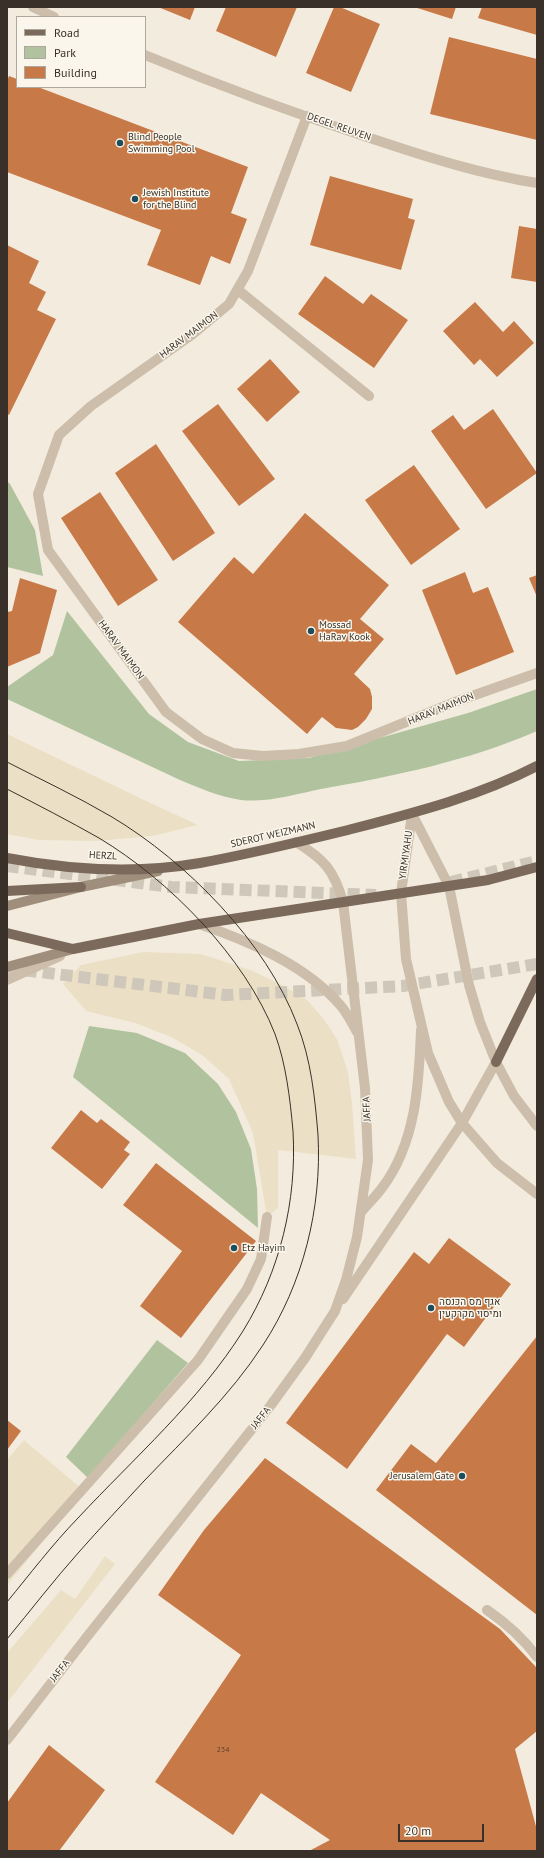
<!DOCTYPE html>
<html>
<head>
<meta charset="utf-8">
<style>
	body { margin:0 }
	#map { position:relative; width:544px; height:1858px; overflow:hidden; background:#f3ecde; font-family:"PT Sans",sans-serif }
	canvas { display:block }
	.frame { position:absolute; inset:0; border:8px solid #393129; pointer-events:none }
	.legend { position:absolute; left:16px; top:16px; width:130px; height:72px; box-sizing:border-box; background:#faf6eb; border:1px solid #ada79d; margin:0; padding:5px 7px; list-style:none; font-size:12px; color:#393129 }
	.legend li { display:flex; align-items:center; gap:8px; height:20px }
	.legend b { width:20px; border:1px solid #ada79d }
	.scale { position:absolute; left:398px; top:1824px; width:86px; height:18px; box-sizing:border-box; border:2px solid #393129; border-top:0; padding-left:5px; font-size:12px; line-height:14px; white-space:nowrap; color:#393129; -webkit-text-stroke:3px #faf6eb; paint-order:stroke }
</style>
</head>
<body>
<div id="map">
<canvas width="544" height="1858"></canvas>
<div class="frame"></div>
<ul class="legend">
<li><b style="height:5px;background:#7b6a5b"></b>Road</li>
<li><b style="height:11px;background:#b1c39e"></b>Park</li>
<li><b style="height:11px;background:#c77a48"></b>Building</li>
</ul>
<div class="scale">20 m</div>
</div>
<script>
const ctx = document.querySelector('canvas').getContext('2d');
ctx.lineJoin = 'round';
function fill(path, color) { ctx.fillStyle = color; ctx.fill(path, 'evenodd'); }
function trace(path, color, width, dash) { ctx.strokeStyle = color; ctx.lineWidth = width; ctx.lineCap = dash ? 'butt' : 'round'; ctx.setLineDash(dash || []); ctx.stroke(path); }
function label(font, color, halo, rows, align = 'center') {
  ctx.font = font + ' "PT Sans",Heebo,sans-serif'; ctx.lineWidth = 3; ctx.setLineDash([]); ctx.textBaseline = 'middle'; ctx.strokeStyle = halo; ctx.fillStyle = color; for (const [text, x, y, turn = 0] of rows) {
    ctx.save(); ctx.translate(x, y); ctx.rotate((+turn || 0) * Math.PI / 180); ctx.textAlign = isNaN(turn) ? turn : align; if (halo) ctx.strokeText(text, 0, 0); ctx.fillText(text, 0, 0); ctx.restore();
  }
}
const green = new Path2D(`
	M7,481L10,484L35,530L43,576L7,567Z
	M67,611L149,714L188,742L239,761L309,758L468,713L537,689V731C468,761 395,776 321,789C296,794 267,803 241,800C220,797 199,788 180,780L7,699V687L53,655Z
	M89,1026L137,1033L185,1053L218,1084L236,1112L251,1149L257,1189L258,1228L73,1077Z
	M157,1340L188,1363L88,1478L66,1457Z`);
const plaza = new Path2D(`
	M7,734L142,799L198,825L152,836L96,841L38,840L7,834Z
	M143,952L201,954L253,971L284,986L307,1000L323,1018L337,1039L348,1072L352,1103L356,1159L278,1150V1208L267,1217L253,1133L229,1079L202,1055L171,1037L135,1023L86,1011L63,984L81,965Z
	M24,1440L82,1489L61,1520L7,1585V1460Z
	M105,1556L115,1564L7,1703V1653L61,1590L75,1599Z`);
const building = new Path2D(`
	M158,7H195L190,20Z
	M226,7H297L276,57L216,31Z
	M334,7H340L380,24L351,92L306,73Z
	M414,7H456L452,19Z
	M482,7H537V35L478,18Z
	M449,37L537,59V140L430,114Z
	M9,76L17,79V87H38L248,167L231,213L247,219L230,264L211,256L200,285L147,265L161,230L7,172V81Z
	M330,176L413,199L408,218L415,220L401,270L310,245Z
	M519,226L537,229V282L511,278Z
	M7,245L39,261L29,283L46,292L37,310L56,319L9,415L7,414Z
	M325,276L363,304L371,294L408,320L374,368L298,314Z
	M475,302L503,332L514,321L534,343L497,377L480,359L474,365L443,331Z
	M270,359L300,392L267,422L237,389Z
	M218,404L275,479L239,506L182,431Z
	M493,409L537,473L486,509L431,431L453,415L464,430Z
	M156,444L215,533L173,561L115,473Z
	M414,465L460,529L411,565L365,500Z
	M100,492L158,580L118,606L61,518Z
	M305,513L389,585L360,619L384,639L354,674L370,689L372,697V709L366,719L358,727L352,730L336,728L322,717L307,734L178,622L234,557L253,574Z
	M465,572L473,593L488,587L514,652L456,675L422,590Z
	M537,575V597L529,578Z
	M20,578L57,590L40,653L7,667V612L12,611Z
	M81,1110L97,1123L101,1119L130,1142L124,1150L130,1154L102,1189L51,1148Z
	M156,1163L256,1241L181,1338L140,1306L182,1251L123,1205Z
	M449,1238L511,1284L464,1347L447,1334L347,1469L286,1423L414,1252L429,1264Z
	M537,1336V1615L376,1490L411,1444L436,1463Z
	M7,1420L21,1431L7,1450Z
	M265,1458L500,1629L536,1667L537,1731L515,1749L537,1830V1851H309L330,1840L261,1793L233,1835L155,1782L241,1655L158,1595L204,1530Z
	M49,1745L105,1790L59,1851H7V1803Z`);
const motorwayTunnel = new Path2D(`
	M7,866L171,887L376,895
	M451,882L537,861
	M7,968L226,995L403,986L537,964`);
const service = new Path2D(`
	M238,290L369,396
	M199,924C249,941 306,965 341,1006C347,1013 352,1023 357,1032
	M362,1211C369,1203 376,1196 382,1188C416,1143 419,1084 421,1030
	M343,1299L462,1123L496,1062
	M487,1610C506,1623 523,1638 537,1657
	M7,1740L86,1638L271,1405L305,1358L335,1311L346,1280L357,1237L368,1160L365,1088L343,902C334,870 324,859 296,842`);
const pedestrian = new Path2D(`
	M7,1574L198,1360L247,1289L261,1259L267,1217`);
const minor = new Path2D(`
	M33,7L54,17
	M145,55C220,86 296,114 373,139C427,157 480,174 537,183
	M307,116L248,271L229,304L193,334L91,406L59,435L38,494L48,550L166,712L202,739L233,753L263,756L299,754L347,746L455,702L537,673`);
const tertiary = new Path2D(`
	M412,814L401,893L406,959L428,1053L449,1102L462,1123L497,1163L537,1194
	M412,814L449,886L469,985L480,1022L496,1062L514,1096L537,1126
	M7,980L60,956`);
const secondary = new Path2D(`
	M7,906L81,887L158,871
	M7,967L73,949`);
const primary = new Path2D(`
	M7,858C70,870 137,874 200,863C250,854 299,842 348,830C413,813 477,797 537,766
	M7,891L81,887
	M7,933L73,949L199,924L488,880L537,867
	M496,1062L537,979`);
const tram = new Path2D(`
	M7,762C42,780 78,797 112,817C187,862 266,942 297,1024C311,1059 315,1098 318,1135C322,1208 303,1284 263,1345C230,1396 185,1438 144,1481C122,1505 100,1528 79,1552C54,1580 31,1610 7,1639
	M7,789C38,805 69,821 99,838C169,880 245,957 275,1034C286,1064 290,1098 293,1131C297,1201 280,1271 243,1331C199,1401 134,1458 78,1518C52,1545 30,1574 7,1602`);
const markers = [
	[120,143,4,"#1e4e5b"],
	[135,199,4,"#1e4e5b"],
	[311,631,4,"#1e4e5b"],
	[234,1248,4,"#1e4e5b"],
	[431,1308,4,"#1e4e5b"],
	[462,1476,4,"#1e4e5b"]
];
const numberNames = [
	["234",223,1750]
];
const streetNames = [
	["DEGEL REUVEN",339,127,19],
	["HARAV MAIMON",189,335,-37],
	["HARAV MAIMON",121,650,54],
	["HARAV MAIMON",441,709,-22],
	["SDEROT WEIZMANN",273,835,-13],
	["YIRMIYAHU",406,855,-82],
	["HERZL",103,856,3],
	["JAFFA",367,1109,-93],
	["JAFFA",261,1418,-52],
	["JAFFA",60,1671,-52]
];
const poiNames = [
	["Blind People",128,137],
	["Swimming Pool",128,149],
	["Jewish Institute",143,193],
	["for the Blind",143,205],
	["Mossad",319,625],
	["HaRav Kook",319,637],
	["Etz Hayim",242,1248],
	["אגף מס הכנסה",439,1302],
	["ומיסוי מקרקעין",439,1314],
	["Jerusalem Gate",454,1476,"right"]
];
fill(green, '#b1c39e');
fill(plaza, '#ebe0c5');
fill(building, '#c77a48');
trace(motorwayTunnel, '#cec7ba', 12, [12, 6]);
trace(service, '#ccbeaa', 10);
trace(pedestrian, '#ccbeaa', 10);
trace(minor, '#ccbeaa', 10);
trace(tertiary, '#ccbeaa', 10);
trace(secondary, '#9f8e7b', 10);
trace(primary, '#7b6a5b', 10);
trace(tram, '#393129', 1);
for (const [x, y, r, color] of markers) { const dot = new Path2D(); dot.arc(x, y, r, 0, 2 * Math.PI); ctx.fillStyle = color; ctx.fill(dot); trace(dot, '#faf6eb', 1.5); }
label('8px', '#5c4331', null, numberNames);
label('10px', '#393129', '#faf6eb', streetNames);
label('10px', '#393129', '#faf6eb', poiNames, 'left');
</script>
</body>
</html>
